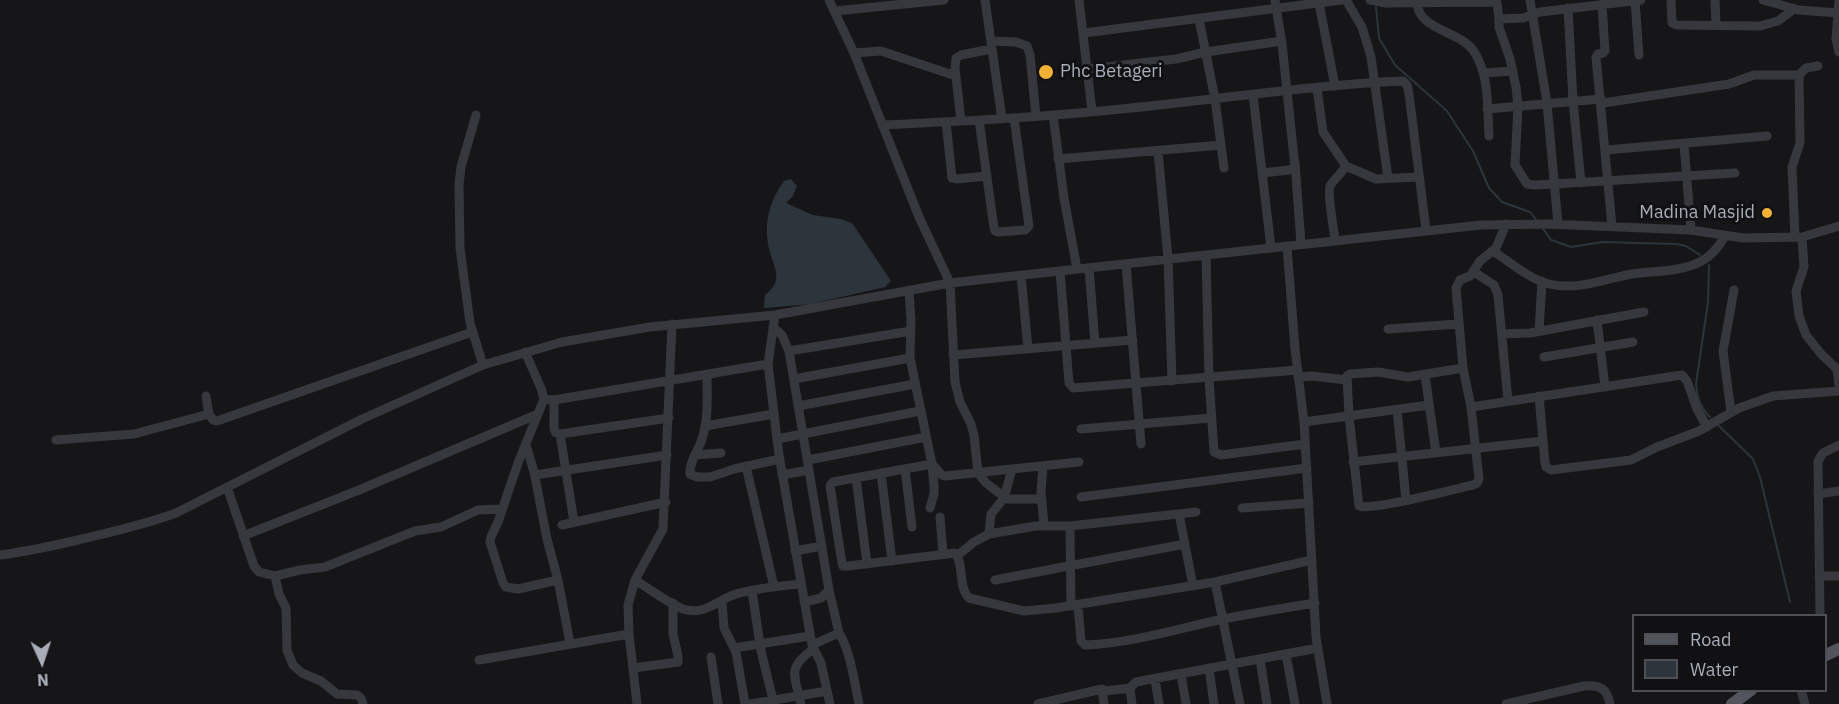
<!DOCTYPE html>
<html>
<head>
<meta charset="utf-8">
<style>
	body { margin:0 }
	#map { position:relative; width:1839px; height:704px; overflow:hidden; background:#161618; font-family:"IBM Plex Sans",sans-serif }
	canvas { display:block }
	.legend { position:absolute; left:1632px; top:614px; width:195px; height:78px; box-sizing:border-box; background:#111113; border:2px solid #4d4f55; margin:0; padding:8px 10px; list-style:none; font-size:18px; color:#a8adb8 }
	.legend li { display:flex; align-items:center; gap:12px; height:30px }
	.legend b { width:30px; border:2px solid #4d4f55 }
	.north { position:absolute; left:12px; top:632px; width:60px; height:60px; -webkit-text-stroke:4px #111113; paint-order:stroke; rotate:177deg; font-size:16px; font-weight:700; line-height:24px; text-align:center; color:#a8adb8 }
	.north::after { content:''; display:block; margin:auto; width:21px; height:27px; background:#a8adb8; clip-path:polygon(50% 0,100% 100%,50% 72%,0 100%) }
</style>
</head>
<body>
<div id="map">
<canvas width="1839" height="704"></canvas>
<ul class="legend">
<li><b style="height:8px;background:#53555c"></b>Road</li>
<li><b style="height:16px;background:#2c353c"></b>Water</li>
</ul>
<div class="north">N</div>
</div>
<script>
const ctx = document.querySelector('canvas').getContext('2d');
ctx.lineJoin = 'round';
function fill(path, color) { ctx.fillStyle = color; ctx.fill(path, 'evenodd'); }
function trace(path, color, width, dash) { ctx.strokeStyle = color; ctx.lineWidth = width; ctx.lineCap = dash ? 'butt' : 'round'; ctx.setLineDash(dash || []); ctx.stroke(path); }
function label(font, color, halo, rows, align = 'center') {
  ctx.font = font + ' "IBM Plex Sans",sans-serif'; ctx.lineWidth = 6; ctx.setLineDash([]); ctx.textBaseline = 'middle'; ctx.strokeStyle = halo; ctx.fillStyle = color; for (const [text, x, y, turn = 0] of rows) {
    ctx.save(); ctx.translate(x, y); ctx.rotate((+turn || 0) * Math.PI / 180); ctx.textAlign = isNaN(turn) ? turn : align; if (halo) ctx.strokeText(text, 0, 0); ctx.fillText(text, 0, 0); ctx.restore();
  }
}
const water = new Path2D(`
	M791,179L797,186L793,196L786,203L813,215L840,219L852,223L891,281L885,287L811,304L764,308L765,295C770,291 775,286 776,280C778,272 772,260 770,252C763,227 768,203 784,181Z`);
const stream = new Path2D(`
	M1376,7L1379,38L1395,65L1447,111L1473,151L1489,188L1502,202L1530,212L1538,222
	M1542,227L1551,240L1571,247L1603,242L1676,244L1686,246L1700,255
	M1709,265L1708,302L1696,384C1697,398 1700,407 1710,417
	M1719,426L1753,459L1760,477L1790,602`);
const minor = new Path2D(`
	M829,0L854,53L919,217L950,283L955,382L960,402L971,424L974,435L978,473L986,483L1007,499H1042
	M985,0L1002,119
	M1079,0L1092,111
	M1346,0L1362,27L1371,57L1388,178
	M1370,0L1386,3L1494,2L1497,3L1499,19L1523,18L1540,12L1641,0
	M1417,0C1416,30 1458,30 1473,50C1490,75 1487,107 1489,136
	M1530,0L1547,103L1558,224
	M1671,0L1672,23L1677,25L1760,26L1778,21L1794,9
	M1715,0L1716,25
	M1763,0L1799,10L1838,13
	M1635,1L1639,55
	M1839,1L1836,39L1839,52
	M1319,3L1335,86
	M1602,4L1605,51L1603,53L1598,54L1596,57L1612,226
	M1568,8L1573,101L1581,183
	M835,11L944,0
	M1199,19L1215,99L1224,168
	M1499,19V27L1510,59L1516,87L1518,106L1515,165L1527,184L1535,185L1554,184L1735,173
	M1084,33L1341,0
	M991,41L1016,42L1027,46L1030,55L1036,116
	M854,53L881,51L956,76
	M1088,69L1176,59L1206,52L1282,41
	M1483,73L1513,71
	M1317,88L1323,132L1346,166L1376,179L1419,177
	M1253,95L1271,248
	M1487,109L1601,99L1603,103L1729,84L1754,75H1799
	M476,115L461,167L459,185L460,248L470,323L483,365
	M1053,115L1064,198L1077,269
	M979,120L994,228L995,231L998,232L1025,230L1029,226L1014,118
	M961,121L955,68L956,58L961,55L992,49
	M946,122L952,178L956,179L987,176
	M882,125C965,121 1048,117 1131,108C1222,99 1312,85 1403,81L1407,85L1409,94L1426,230
	M1684,144L1691,230
	M1606,150L1767,136
	M1158,151L1168,259L1172,381
	M1058,159L1221,145
	M1295,163L1301,244
	M1262,173L1289,170L1295,167L1282,44L1275,0
	M1795,237L1792,167L1800,143L1799,75L1806,68L1818,66
	M1802,237L1804,267L1796,291L1799,316L1806,335L1822,355L1837,369L1839,385
	M1335,240C1334,231 1327,193 1330,186C1334,179 1342,173 1346,166
	M1287,246L1295,349L1304,422L1316,637L1327,704
	M1493,251C1510,262 1529,279 1549,284C1577,291 1604,279 1632,274C1653,271 1680,272 1700,262C1712,256 1719,247 1725,236
	M1206,255L1209,378L1214,452L1221,455L1305,444
	M1126,264L1141,444
	M1089,268L1095,343
	M1060,271L1069,383L1073,388L1298,370
	M1474,272L1494,285L1498,295L1508,401
	M1021,275L1028,349
	M909,290L911,320L910,358L932,464L934,486V494L930,508
	M775,315L768,364L779,455L812,645L821,663L830,704
	M1597,320L1605,387
	M773,327L782,335L789,351L828,584L829,590L821,598L804,602
	M1388,329L1459,324
	M1539,331L1542,281
	M1502,334L1530,333L1644,312
	M789,351L911,331
	M525,352L541,388L544,399L518,463L498,522L491,537L490,542L503,583L506,587L518,589L558,580
	M953,355L1133,340
	M1544,357L1633,342
	M1463,368L1408,377L1378,372L1350,374L1347,376L1349,416L1359,506C1372,511 1454,489 1473,485L1477,483L1479,479L1471,407L1463,368L1456,288L1460,280L1470,276L1480,261L1496,248L1506,224
	M707,374C707,397 709,420 701,442C697,452 689,463 690,474L697,477H710L734,469L780,459
	M1425,375L1436,453
	M1298,377L1312,376L1347,380
	M794,379L910,358
	M206,396C208,405 207,420 217,421L472,332
	M1539,396L1545,463L1546,467L1551,470L1631,460L1657,447L1699,431L1739,408L1773,396L1839,391
	M544,399L554,400L768,364
	M554,400V429L556,433L560,434L669,418
	M798,406L915,384
	M1471,407L1682,375L1687,381L1697,409L1707,427
	M1397,409L1406,500
	M1731,412L1723,351L1734,290
	M1304,422L1429,405
	M705,426L774,414
	M1081,429L1211,418
	M560,434L574,522
	M777,439L920,411
	M56,440L134,434L209,414
	M526,445L534,472L547,539L558,580L570,643
	M695,455L721,453
	M808,460L926,437
	M1079,462L945,476L942,475L932,464L833,482L830,486L842,563L843,566H848L955,553C965,566 957,585 969,598L1024,611L1056,608L1215,582L1312,560
	M1353,462L1543,441
	M746,466L774,587
	M1043,466L1041,492L1044,526
	M905,469L912,527
	M881,473L892,561
	M535,475L667,455
	M782,475L809,470
	M856,478L867,564
	M227,487L254,566L259,572L275,576L300,570L325,567L415,531L441,527L478,510L502,509
	M1818,494L1839,491
	M1081,497L1307,468
	M1242,508L1309,503
	M1179,514L1193,586
	M940,517L943,554
	M562,525L666,502
	M1070,526L1071,606
	M989,534L991,514L1004,498L1012,469
	M243,536L359,490L538,414
	M795,551L822,546
	M0,555C26,552 52,546 78,540C111,532 144,525 176,513L362,419L483,365L562,342L650,327L775,315L950,283L1481,225L1548,224L1691,230L1743,238L1802,237L1839,226
	M958,555L974,542L989,534L1036,526H1070L1196,512
	M275,576L279,594L286,608L287,650L293,665L302,673L321,681L337,694L357,695L361,698L363,704
	M1819,576H1839
	M635,580C648,588 670,604 683,609C705,616 717,600 736,594C756,588 779,586 801,584
	M995,580L1185,544
	M1215,582L1240,704
	M829,590L839,633C850,649 855,685 859,704
	M752,591L761,651L774,704
	M722,601L724,628L736,652L745,704
	M1078,605L1081,641L1085,645C1133,643 1177,629 1223,619C1253,613 1284,608 1315,603
	M1820,616L1818,461L1823,453L1839,445
	M812,645L839,633
	M734,648L810,636
	M1286,654L1295,704
	M711,657L718,704
	M1260,659L1267,704
	M479,660L629,634
	M633,668L678,662V656L673,634V603
	M1209,668L1214,704
	M1181,674L1186,704
	M1155,679L1159,704
	M1102,689L1104,704
	M1801,690L1805,704
	M637,704L629,634L628,605L635,580L663,529L672,324
	M751,704L827,691
	M801,704C795,675 786,669 813,649
	M1038,704L1102,689L1105,691L1131,688
	M1132,704L1130,688L1136,682L1318,648
	M1506,704L1584,686C1600,685 1607,688 1610,704`);
const major = new Path2D(`
	M1826,655L1839,649
	M1732,704L1751,690`);
const markers = [
	[1046,72,8,"#f2b134"],
	[1767,213,6,"#f2b134"]
];
const poiNames = [
	["Phc Betageri",1060,72],
	["Madina Masjid",1755,213,"right"]
];
fill(water, '#2c353c');
trace(stream, '#2c353c', 2);
trace(minor, '#37383d', 9);
trace(major, '#53555c', 12);
for (const [x, y, r, color] of markers) { const dot = new Path2D(); dot.arc(x, y, r, 0, 2 * Math.PI); ctx.fillStyle = color; ctx.fill(dot); trace(dot, '#111113', 2); }
label('18px', '#a8adb8', '#111113', poiNames, 'left');
</script>
</body>
</html>
